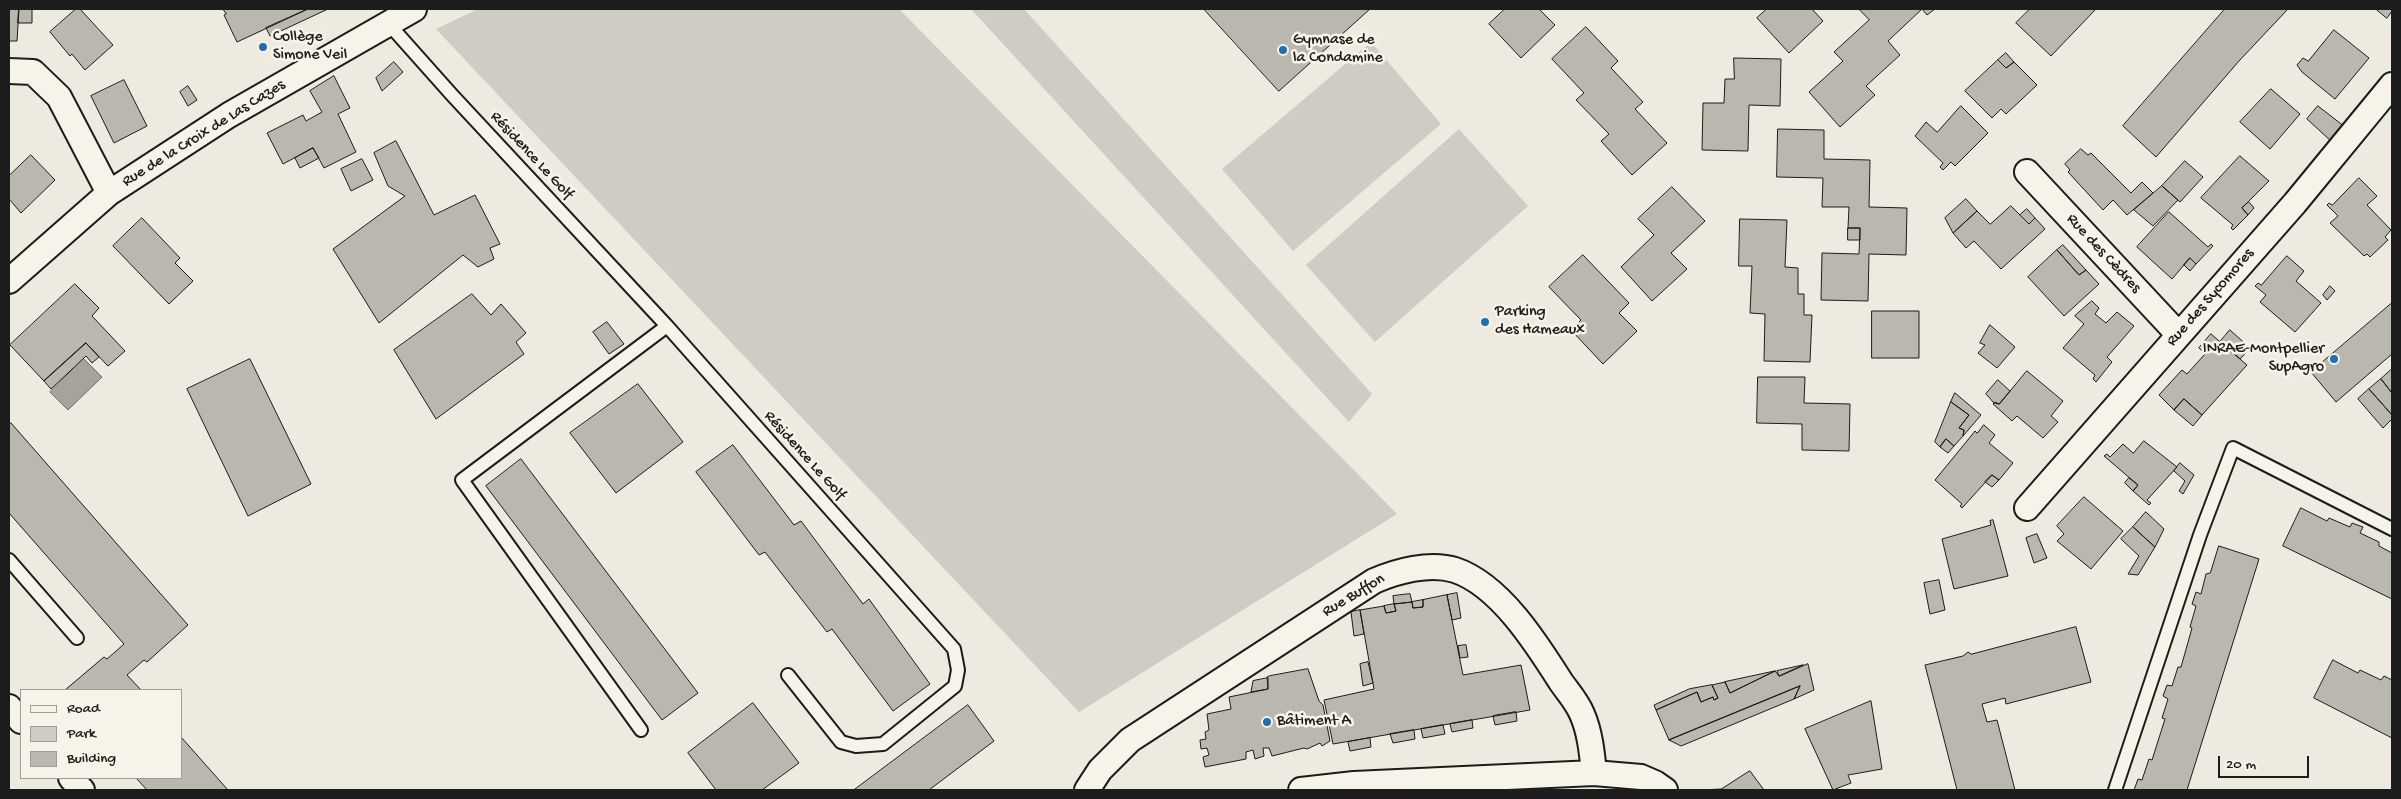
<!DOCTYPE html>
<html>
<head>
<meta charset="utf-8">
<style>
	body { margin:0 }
	#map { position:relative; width:2401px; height:799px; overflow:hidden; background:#eeeae0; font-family:"Gochi Hand",sans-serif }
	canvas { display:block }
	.frame { position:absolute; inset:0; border:10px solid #1c1c1c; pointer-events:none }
	.legend { position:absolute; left:20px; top:689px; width:162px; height:90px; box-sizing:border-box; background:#f7f3e8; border:1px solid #9f9d96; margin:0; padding:6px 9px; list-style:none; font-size:15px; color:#1c1c1c }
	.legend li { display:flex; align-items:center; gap:10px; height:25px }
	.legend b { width:25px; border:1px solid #9f9d96 }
	.scale { position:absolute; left:2218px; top:756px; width:91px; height:22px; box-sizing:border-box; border:2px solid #1c1c1c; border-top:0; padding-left:6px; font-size:15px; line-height:18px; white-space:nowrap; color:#1c1c1c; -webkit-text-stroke:4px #f7f3e8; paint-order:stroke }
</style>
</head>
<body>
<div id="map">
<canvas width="2401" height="799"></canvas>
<div class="frame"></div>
<ul class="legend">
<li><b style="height:6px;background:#f7f3e8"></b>Road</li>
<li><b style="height:14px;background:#cfccc3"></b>Park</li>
<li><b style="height:14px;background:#bab7af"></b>Building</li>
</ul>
<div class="scale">20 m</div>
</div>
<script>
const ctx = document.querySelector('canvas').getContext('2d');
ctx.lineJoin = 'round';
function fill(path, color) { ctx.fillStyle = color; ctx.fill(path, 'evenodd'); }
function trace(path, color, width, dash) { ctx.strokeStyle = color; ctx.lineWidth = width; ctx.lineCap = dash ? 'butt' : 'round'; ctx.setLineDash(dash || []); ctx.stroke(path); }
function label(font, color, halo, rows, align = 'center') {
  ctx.font = font + ' "Gochi Hand",sans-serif'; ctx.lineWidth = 5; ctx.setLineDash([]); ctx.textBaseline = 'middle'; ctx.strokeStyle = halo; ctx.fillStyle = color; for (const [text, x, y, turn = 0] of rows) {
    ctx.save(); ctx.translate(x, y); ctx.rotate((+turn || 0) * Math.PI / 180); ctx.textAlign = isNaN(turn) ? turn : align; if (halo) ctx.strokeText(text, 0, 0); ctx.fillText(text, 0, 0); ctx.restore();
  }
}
const green = new Path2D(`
	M478,9H899L1397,514L1079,712L436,29Z
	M971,9H1024L1372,394L1349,422Z
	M1371,42L1441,124L1293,251L1222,169Z
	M1459,129L1528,206L1375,342L1306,265Z`);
const water = new Path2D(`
	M84,359L102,377L68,410L50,392Z`);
const building = new Path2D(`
	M9,9H19L17,41H9Z
	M19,9H32V23H18Z
	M76,9H80L113,45L85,70L72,54L70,56L50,32Z
	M223,9H308L237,42L224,15L226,14Z
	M308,9H328L270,36L266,28Z
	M1204,9H1370L1279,91Z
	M1505,9H1539L1555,25L1521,58L1489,24Z
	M1767,9H1812L1823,21L1789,53L1757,18Z
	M1859,9H1935L1927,15L1922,9L1888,41L1900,55L1866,86L1875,95L1840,127L1809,92L1843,61L1834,52L1869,20Z
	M2030,9H2096L2051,56L2016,23Z
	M2225,9H2288L2239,61L2156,157L2123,126Z
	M2376,9H2392V11L2387,18Z
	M1586,27L1618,61L1611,68L1643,102L1635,109L1667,143L1632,175L1601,141L1609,134L1576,100L1584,93L1552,59Z
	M2334,30L2369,58L2335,99L2302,72L2297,65L2303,58L2308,61Z
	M2006,53L2014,62L2006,68L1998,60Z
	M1734,58L1781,59L1780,106L1749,105L1748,151L1702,150L1703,103H1724L1725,79H1734Z
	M1998,60L2006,68L2014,62L2037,85L2006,114L2001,109L1992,118L1965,91Z
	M394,62L403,72L382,91L376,78Z
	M334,76L350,108L338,114L356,152L324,168L313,148L283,164L267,133L303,115L306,121L322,112L310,91Z
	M124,80L147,126L114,143L91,96Z
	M188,86L197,100L188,106L180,92Z
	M2271,89L2300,114L2270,149L2240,122Z
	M1961,106L1988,133L1955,166L1951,162L1943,170L1940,167L1943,163L1915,136L1926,122L1937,132Z
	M2318,106L2345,127L2332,142L2307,119Z
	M1778,129L1824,130V159L1870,160L1869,207L1907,208L1906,255L1869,254L1868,301L1821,300L1822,253L1859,254L1860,228H1848L1849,207H1822L1823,178L1777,177Z
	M396,141L434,215L475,195L500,244L490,248L494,259L478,267L463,255L379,323L333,249L405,196L388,186L374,153Z
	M313,148L319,158L300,168L295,158Z
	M2081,149L2088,155L2091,153L2131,193L2142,182L2153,193L2127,215L2113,200L2103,210L2068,172L2070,170L2065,164Z
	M31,155L55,180L21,213L9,199V176Z
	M2240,156L2269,181L2242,208L2248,215L2233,230L2231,228L2233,225L2201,198Z
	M362,159L373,180L351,191L341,169Z
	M2185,161L2203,177L2180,202L2162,186Z
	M2359,178L2377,196L2367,205L2391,230L2385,237L2388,240L2370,257L2367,254L2364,256L2330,223L2338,216L2327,205L2329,203L2332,205Z
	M2162,186L2178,200L2153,226L2134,210Z
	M1672,187L1705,221L1671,253L1687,269L1652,301L1621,267L1654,235L1638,219Z
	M1966,199L1977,211L1953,233L1945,218Z
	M2249,202L2254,208L2248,215L2242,208Z
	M2011,206L2029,224L2035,218L2045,229L2001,269L1974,241L1966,248L1953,233L1977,211L1990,224Z
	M2027,209L2035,218L2029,224L2020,215Z
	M2169,212L2208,247L2211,244L2213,246L2196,264L2190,258L2172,279L2137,247Z
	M142,218L180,258L175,263L193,281L169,304L113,246Z
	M1740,219L1787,220L1785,267L1798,268V294H1804V315H1812L1810,362L1764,361L1765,314L1750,313L1752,266H1739Z
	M1848,228H1860V240H1848Z
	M2063,245L2086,270L2079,275L2057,250Z
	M2057,250L2079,275L2086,270L2099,284L2064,316L2028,277Z
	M1583,255L1629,303L1619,313L1637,331L1603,364L1571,330L1581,320L1549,287Z
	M2287,256L2304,271L2296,281L2321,303L2295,332L2260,302L2266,295L2255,286L2258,283L2261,285Z
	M2190,258L2196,264L2190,271L2184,265Z
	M75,284L99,308L92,316L125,351L108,366L86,343L44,381L10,345Z
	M2330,286L2335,291L2327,300L2323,295Z
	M472,294L491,315L501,304L526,333L516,342L524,354L436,419L394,350Z
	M2092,301L2099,308L2095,314L2106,323L2117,312L2134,326L2107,357L2112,362L2096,382L2093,379L2095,375L2063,348L2084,324L2075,316Z
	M2392,303V354L2336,402L2311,372Z
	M1872,311H1919V358H1872Z
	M607,322L624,344L609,354L593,332Z
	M1990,325L2015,347L1997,368L1978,353L1985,345L1980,343Z
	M2230,330L2250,348L2240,359L2220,342Z
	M2211,334L2247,365L2202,415L2184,399L2174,410L2159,395L2182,370L2187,374L2205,354L2199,348Z
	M86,343L99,357L92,363L86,356L51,389L44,381Z
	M250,359L311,484L248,516L187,389Z
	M2392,369V393L2381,379Z
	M2027,371L2063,401L2051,416L2058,422L2043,438L2017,416L2012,421L1993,404L1995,402L1999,404Z
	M1758,377H1805L1804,403L1850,404L1849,451L1802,450V424L1757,423Z
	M2381,379L2392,393V415L2369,389Z
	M1998,380L2010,391L1999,404L1994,403L1986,394Z
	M638,384L683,442L616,493L570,433Z
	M2369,389L2392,415V419L2383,428L2358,399Z
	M1955,393L1981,415L1963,436L1964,430L1959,428L1969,415L1951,402Z
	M2184,399L2202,415L2193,426L2174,410Z
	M1951,402L1969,415L1959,428L1964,430L1963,436L1954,446L1946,439L1940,447L1935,442Z
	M11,423L188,625L147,662L144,660L127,675L141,690H65L104,657L107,659L124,644L9,513V425Z
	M1984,425L1995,435L1989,443L2013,463L1999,480L1992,475L1962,508L1960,506L1962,504L1935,480L1971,436L1975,431L1977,433Z
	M1946,439L1954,446L1948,453L1940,447Z
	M2144,441L2177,467L2147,500L2151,503L2149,505L2133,491L2138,485L2104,456L2107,454L2110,457L2123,444L2133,453Z
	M733,445L794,525L801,521L863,604L869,599L930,684L893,711L832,629L827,632L765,552L759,555L696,472Z
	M521,459L698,693L662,720L486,486Z
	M2180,463L2194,475L2183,494L2179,491L2185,481L2174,471Z
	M1992,475L1999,480L1992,487L1985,482Z
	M2129,478L2138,485L2133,491L2125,483Z
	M2084,497L2123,531L2091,569L2057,541L2064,534L2057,526Z
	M2301,508L2327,521L2329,518L2350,527L2352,523L2363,527L2360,533L2379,542V546L2392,553V599L2283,546Z
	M2146,512L2164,529L2155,547L2133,527Z
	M1993,520L2008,576L1954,589L1942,539L1991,525L1990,521Z
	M2133,527L2155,547L2138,575L2128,574L2139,556L2121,539Z
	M2037,534L2047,558L2034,563L2026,538Z
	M2219,546L2259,559L2187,790H2134L2138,779L2142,780L2149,759L2152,760L2165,719L2162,718L2168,699L2163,696L2167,685L2172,686L2178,667H2181L2192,628L2190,627L2196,606L2192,604L2196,592L2201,594L2206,574L2210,573Z
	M1939,580L1945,610L1930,614L1924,583Z
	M1457,593L1461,618L1452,620L1447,595Z
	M1410,594L1412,602L1394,604L1393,596Z
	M1447,595L1463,675L1521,665L1530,710L1333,744L1324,700L1374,689L1360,610L1384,606L1386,613L1396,611L1394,604L1412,602L1413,608L1423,607V600Z
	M1423,600V607L1413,608L1412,602Z
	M1394,604L1396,611L1386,613L1384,606Z
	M1360,610L1364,634L1354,636L1351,612Z
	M2076,627L2091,682L2006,704L2005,698L1982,704L1987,722L1997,720L2015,790H1957L1925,665L1963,656L1968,652L1971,654Z
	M1466,645L1468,657L1460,658L1458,646Z
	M2333,660L2358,673L2360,670L2381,680L2384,676L2392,680V738L2314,698Z
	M1368,662L1373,683L1363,686L1360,664Z
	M1808,664L1814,690L1794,699L1800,686L1669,740L1656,710L1697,692L1701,702L1713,697L1714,700L1718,698L1712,685L1725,682L1730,693L1775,671L1779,676Z
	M1803,665L1779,676L1777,671Z
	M1308,669L1319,701L1323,705L1330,741L1322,746L1320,743L1307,749L1304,748L1272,756L1269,748H1263L1264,756L1255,759L1253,750L1246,752V759L1205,767L1203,757L1209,755L1207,748L1201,749L1200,740L1206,739L1205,732L1209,730L1207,714L1231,709L1229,697L1268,689L1267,677L1269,676Z
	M1775,671L1730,693L1725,682Z
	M1268,678V689L1251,692L1253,681Z
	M1712,685L1718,698L1714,700L1713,697L1701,702L1697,692L1656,710L1654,705L1689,689Z
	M1800,686L1794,699L1681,746L1669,740Z
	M1871,701L1882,769L1848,775L1851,783L1833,790L1805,729Z
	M753,703L799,763L762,790H716L688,753Z
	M968,705L994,741L929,790H854Z
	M1516,712L1517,721L1495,725L1493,716Z
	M1472,720L1473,728L1452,732L1450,724Z
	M1443,725L1445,734L1423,738L1421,729Z
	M1414,730L1415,739L1393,743L1390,734Z
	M181,737L228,790H147L136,778H181Z
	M1370,738L1371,747L1350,751L1348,742Z
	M1750,771L1764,790H1701L1721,789Z`);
const service = new Path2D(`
	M387,22L452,95L667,326L954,649L958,670L955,686L883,744L856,746L841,742L788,675
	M9,560L77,638
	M641,730L462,480L667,326
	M2115,790L2200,535L2233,448L2392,529`);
const minor = new Path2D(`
	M9,71L33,72L59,97L109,193
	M2027,172L2179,335
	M9,281L109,193L229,115L414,9
	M2027,508L2295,203L2392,85
	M9,707L21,721
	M71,778L82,790
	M1087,790L1100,770L1130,740L1374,581C1397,571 1430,562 1455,570C1500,585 1537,644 1561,682C1568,692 1577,702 1582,714C1590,732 1592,753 1594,773
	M1301,790L1354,784L1594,773L1641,777L1655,783L1665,790`);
const markers = [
	[263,47,5,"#1f6fb2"],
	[1283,50,5,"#1f6fb2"],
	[1485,322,5,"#1f6fb2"],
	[2334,359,5,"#1f6fb2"],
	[1267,722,5,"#1f6fb2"]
];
const poiNames = [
	["Collège",273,38],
	["Simone Veil",273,56],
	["Gymnase de",1293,41],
	["la Condamine",1293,59],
	["Parking",1495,313],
	["des Hameaux",1495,331],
	["INRAE-Montpellier",2324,350,"right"],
	["SupAgro",2324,368,"right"],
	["Bâtiment A",1277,722]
];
const streetNames = [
	["Rue de la Croix de Las Cazes",204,134,-32],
	["Résidence Le Golf",531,156,47],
	["Rue des Cèdres",2103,254,47],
	["Rue des Sycomores",2211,298,-49],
	["Résidence Le Golf",804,456,48],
	["Rue Buffon",1354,596,-31]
];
fill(green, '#cfccc3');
fill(water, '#a6a39d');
trace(water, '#6f6d69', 1);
fill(building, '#bab7af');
trace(building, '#1c1c1c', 1);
trace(service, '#1c1c1c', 16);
trace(minor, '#1c1c1c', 28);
trace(service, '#f7f3e8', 12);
trace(minor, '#f7f3e8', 24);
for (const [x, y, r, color] of markers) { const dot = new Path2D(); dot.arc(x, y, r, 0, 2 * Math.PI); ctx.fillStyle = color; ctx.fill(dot); trace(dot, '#f7f3e8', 2); }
label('16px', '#1c1c1c', '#f7f3e8', poiNames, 'left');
label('16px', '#1c1c1c', '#f7f3e8', streetNames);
</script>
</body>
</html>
